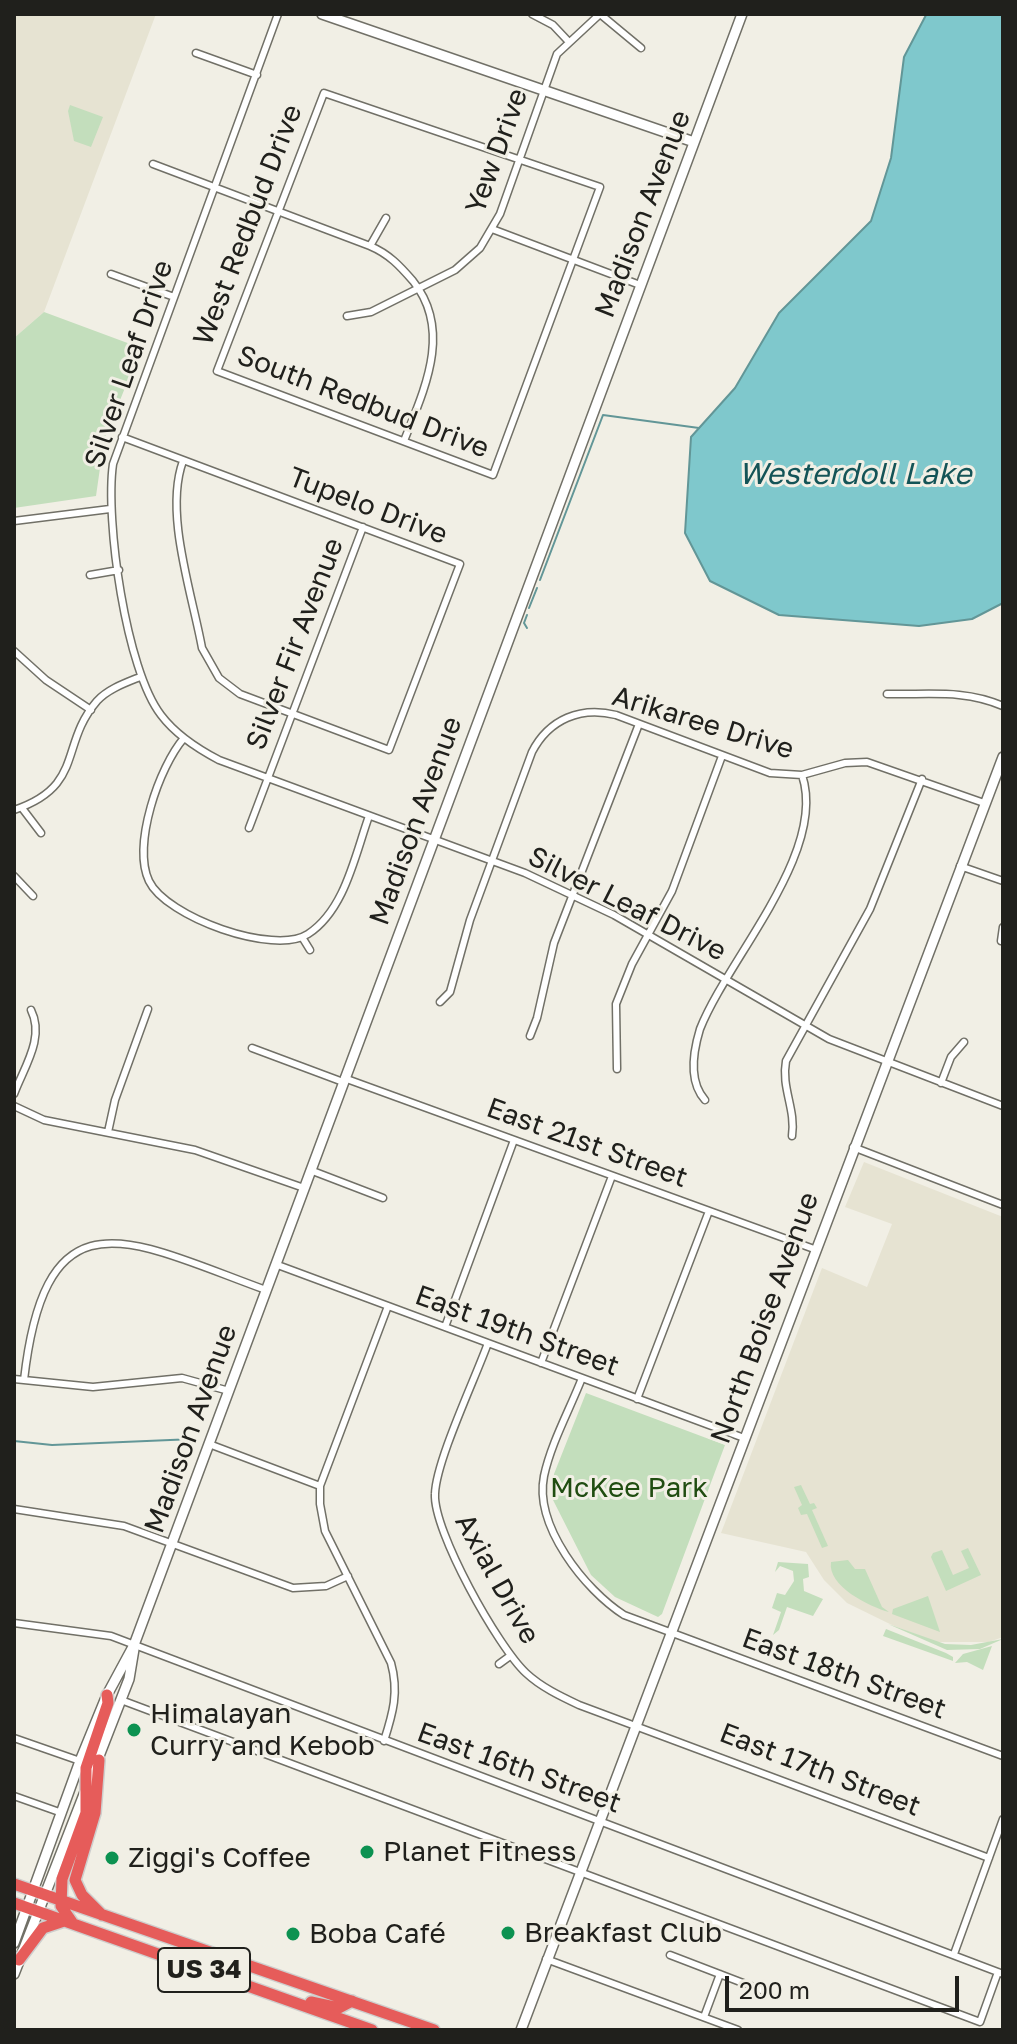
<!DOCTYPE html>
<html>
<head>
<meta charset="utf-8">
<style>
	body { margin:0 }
	#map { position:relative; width:1017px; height:2044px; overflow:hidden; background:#f1efe5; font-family:"Golos Text",sans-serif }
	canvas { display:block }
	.frame { position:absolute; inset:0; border:16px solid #20201c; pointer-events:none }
	.scale { position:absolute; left:725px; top:1976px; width:234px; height:36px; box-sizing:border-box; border:4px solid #20201c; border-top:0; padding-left:10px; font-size:24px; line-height:28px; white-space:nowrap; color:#20201c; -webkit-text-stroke:6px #f1efe5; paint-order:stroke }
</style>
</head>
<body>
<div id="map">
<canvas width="1017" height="2044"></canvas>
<div class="frame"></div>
<div class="scale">200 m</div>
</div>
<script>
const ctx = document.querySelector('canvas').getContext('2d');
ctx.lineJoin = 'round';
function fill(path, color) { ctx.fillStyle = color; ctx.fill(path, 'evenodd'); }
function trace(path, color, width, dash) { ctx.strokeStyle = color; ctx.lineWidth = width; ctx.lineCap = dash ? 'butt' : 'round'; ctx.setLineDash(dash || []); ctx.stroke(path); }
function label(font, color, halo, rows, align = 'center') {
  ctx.font = font + ' "Golos Text",sans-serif'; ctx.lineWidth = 6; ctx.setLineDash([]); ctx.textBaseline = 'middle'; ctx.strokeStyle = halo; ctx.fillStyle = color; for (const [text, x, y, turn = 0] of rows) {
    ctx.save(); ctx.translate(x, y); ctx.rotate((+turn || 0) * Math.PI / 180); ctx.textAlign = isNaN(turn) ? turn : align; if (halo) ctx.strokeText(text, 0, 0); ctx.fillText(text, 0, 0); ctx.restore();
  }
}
const built = new Path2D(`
	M14,14H156L44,312L14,338Z
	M864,1162L1003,1217V1637L989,1642H936L894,1626L847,1603L824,1580L806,1552L721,1533L822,1268L867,1287L892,1224L845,1207Z`);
const green = new Path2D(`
	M70,105L103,117L91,147L74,141L68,111Z
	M44,312L141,348L104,440L96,496L14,508V338Z
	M586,1393L725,1445L662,1614L658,1617L615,1597L591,1575L553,1500L554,1474Z
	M801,1485L810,1504L814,1503L817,1508L812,1510L828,1546L822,1548L807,1514L801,1515L798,1508L802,1505L794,1487Z
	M968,1548L981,1575L946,1591L931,1557L933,1553L942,1550L953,1575L969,1568L961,1551Z
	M848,1560L855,1569H865L882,1607L889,1612C870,1607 827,1586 831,1562Z
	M778,1562L808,1564L809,1577L803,1579L804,1591L823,1599L813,1616L787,1607L779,1630L773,1635L781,1612L772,1608L777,1593L785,1595L794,1581L793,1571L780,1566L775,1572Z
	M928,1596L940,1632L892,1614L893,1609Z
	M888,1624L945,1644L971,1645L1003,1639L980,1649L947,1650Z
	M886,1629L946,1653L953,1657V1661L883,1636Z
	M992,1646L983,1670L967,1662L955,1663L963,1654Z`);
const water = new Path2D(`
	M1003,14V603L972,619L919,626L779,615L710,581L685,533L691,437L735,388L779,313L871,221L891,158L904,57L926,15Z`);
const stream = new Path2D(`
	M540,580L603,415L699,428
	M529,608L537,588
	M527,615L524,623L527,628
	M14,1441L52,1445L194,1439`);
const street = new Path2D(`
	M278,14L113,464C105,520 126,670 161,715C176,735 198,749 219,760L525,873L614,915L829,1039L1003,1106
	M532,14L553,25L569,42
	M600,14L641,48
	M196,53L257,75
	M324,93L600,187L493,475L217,371Z
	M153,164L370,246C389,254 400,266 413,281C453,331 424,390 404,441
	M492,229L640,285
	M370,246L386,218
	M111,274L174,297
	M347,316L371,312L455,270L480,248L500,214L557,54L600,14
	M122,437L460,564L389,750L240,694L219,678L202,648C192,593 164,513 183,461
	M14,521L110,509
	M90,575L119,570
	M14,651L46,680L91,710
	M887,694C928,695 964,689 1003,706
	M184,738C159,767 132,845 149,881C166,917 274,956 308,934C345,910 355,855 369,816
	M22,808L41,833
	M14,810C85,786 59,745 97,701C108,689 125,683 140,677
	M249,828L363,527
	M960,866L1003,881
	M14,876L33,896
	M302,937L310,950
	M1001,941L1003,927
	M440,1002L450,992L470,920L532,752C549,719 581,706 616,715L770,773L802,775L845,763L867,762L984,803
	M530,1036L537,1018L554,943L639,724
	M252,1048L343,1082
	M617,1069L616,1004L632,964L672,891L722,756
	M344,1078L814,1249
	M941,1083L951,1057L964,1042
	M14,1094C24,1067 45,1038 31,1010
	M705,1100C688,1081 693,1052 700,1029C728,958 828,852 802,775
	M14,1106L44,1120L195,1150L304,1188
	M108,1132L115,1100L148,1009
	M792,1136C796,1109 781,1088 786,1061L870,909L922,779
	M853,1147L1003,1205
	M310,1170L383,1198
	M275,1264L744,1438
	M445,1327L514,1140
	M488,1343C475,1379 436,1461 435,1494C433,1531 498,1647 526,1673C541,1687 560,1696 579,1705L989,1858
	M541,1363L612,1176
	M582,1378C570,1409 551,1443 544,1476C534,1526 585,1590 624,1615L1003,1756
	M14,1379L93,1387L182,1378L229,1391
	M24,1380C46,1186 131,1241 266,1290
	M637,1399L709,1211
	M209,1444L320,1486
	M14,1509L124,1526L293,1588L326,1586L348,1576
	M14,1623L111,1636L1003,1974
	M499,1664L510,1656
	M121,1700L980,2022L998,1972
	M14,1738L80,1761
	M384,1741C393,1713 399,1692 391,1663L325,1531L320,1504V1486L388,1306
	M14,1796L62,1813
	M954,1954L1003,1819
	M670,1955L769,1993
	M546,1959L738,2030
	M704,2017L720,1974`);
const secondary = new Path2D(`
	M322,14L694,142
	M14,1943L80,1761L107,1695L134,1645L742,14
	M14,1974L129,1679L134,1649
	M521,2030L1003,757`);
const highway = new Path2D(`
	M99,1760L95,1813L75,1880L82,1895L102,1915
	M14,1884L434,2030
	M14,1903L372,2030
	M72,1922L61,1906L62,1879L86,1813V1768L108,1703L107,1695
	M19,1960L43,1928L64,1921
	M311,2002L339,2008L352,2001`);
const markers = [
	[134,1730,8,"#0c9251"],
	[367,1852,8,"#0c9251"],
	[112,1858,8,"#0c9251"],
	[508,1933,8,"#0c9251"],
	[293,1934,8,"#0c9251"]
];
const shields = [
	[204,1970,92]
];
const shieldNames = [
	["US 34",204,1970]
];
const streetNames = [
	["Yew Drive",497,151,-70],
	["Madison Avenue",643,214,-69],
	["West Redbud Drive",248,225,-69],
	["Silver Leaf Drive",129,364,-71],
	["South Redbud Drive",363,402,21],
	["Tupelo Drive",368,506,21],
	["Silver Fir Avenue",295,644,-69],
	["Arikaree Drive",703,723,17],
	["Madison Avenue",416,821,-70],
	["Silver Leaf Drive",627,904,27],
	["East 21st Street",587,1143,20],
	["North Boise Avenue",765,1318,-70],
	["East 19th Street",517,1331,20],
	["Madison Avenue",191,1429,-70],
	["Axial Drive",497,1579,61],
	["East 18th Street",844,1674,20],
	["East 16th Street",519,1768,20],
	["East 17th Street",820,1770,21]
];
const parkNames = [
	["McKee Park",629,1488]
];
const poiNames = [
	["Himalayan",150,1714],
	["Curry and Kebob",150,1746],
	["Planet Fitness",383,1852],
	["Ziggi's Coffee",128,1858],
	["Breakfast Club",524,1933],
	["Boba Café",309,1934]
];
const waterNames = [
	["Westerdoll Lake",855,474]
];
fill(built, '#e6e3d2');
fill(green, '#c3debc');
fill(water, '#7fc8cc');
trace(water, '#629697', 2);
trace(stream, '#629697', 2);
trace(street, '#717067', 9);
trace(secondary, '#717067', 12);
trace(highway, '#cececd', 14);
trace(street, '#fff', 6);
trace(secondary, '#fff', 9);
trace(highway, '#e65c5a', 11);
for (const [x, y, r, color] of markers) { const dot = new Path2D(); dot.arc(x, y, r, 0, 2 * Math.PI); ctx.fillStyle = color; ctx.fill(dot); trace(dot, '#f1efe5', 3); }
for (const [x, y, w] of shields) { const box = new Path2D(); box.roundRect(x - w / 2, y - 22, w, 44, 6); ctx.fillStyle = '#f1efe5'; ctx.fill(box); trace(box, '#20201c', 2); }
label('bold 26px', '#20201c', null, shieldNames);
label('28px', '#20201c', '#f1efe5', streetNames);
label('28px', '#204d11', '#f1efe5', parkNames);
label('28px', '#20201c', '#f1efe5', poiNames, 'left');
label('italic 30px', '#145457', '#f1efe5', waterNames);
</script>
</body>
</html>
